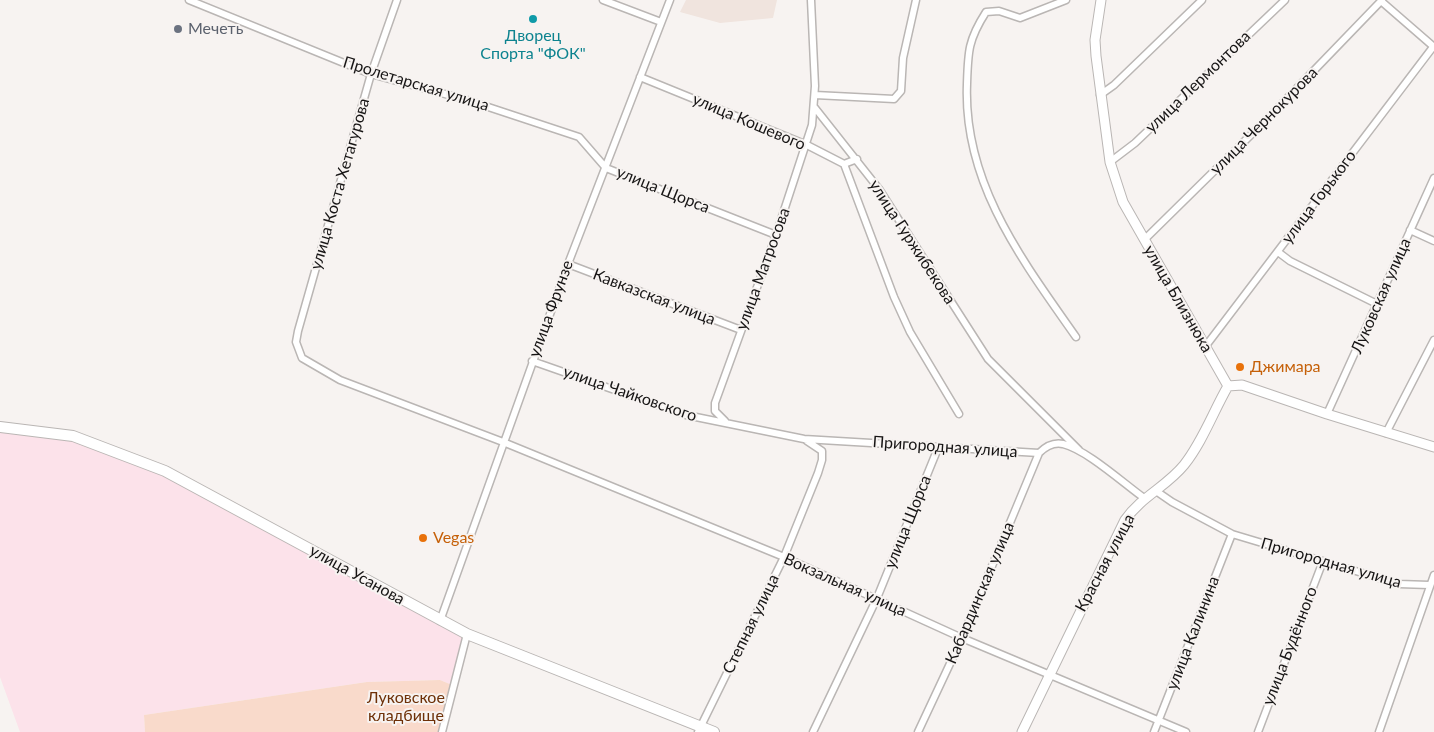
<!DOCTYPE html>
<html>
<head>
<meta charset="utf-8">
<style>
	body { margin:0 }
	canvas { display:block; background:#f7f3f1 }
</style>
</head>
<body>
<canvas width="1434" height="732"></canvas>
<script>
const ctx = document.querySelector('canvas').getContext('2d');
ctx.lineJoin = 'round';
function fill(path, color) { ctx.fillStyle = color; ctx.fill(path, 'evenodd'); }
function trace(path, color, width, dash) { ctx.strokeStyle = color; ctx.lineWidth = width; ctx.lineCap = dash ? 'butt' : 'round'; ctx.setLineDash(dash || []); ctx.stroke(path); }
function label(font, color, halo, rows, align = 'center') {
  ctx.font = font + ' Lato,sans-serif'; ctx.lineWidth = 4; ctx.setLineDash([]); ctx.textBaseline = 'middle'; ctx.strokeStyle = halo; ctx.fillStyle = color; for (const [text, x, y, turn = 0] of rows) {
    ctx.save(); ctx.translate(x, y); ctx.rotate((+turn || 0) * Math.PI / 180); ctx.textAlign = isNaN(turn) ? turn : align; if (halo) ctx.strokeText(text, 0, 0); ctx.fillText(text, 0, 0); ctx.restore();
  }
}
const built = new Path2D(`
	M686,0H777L773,18L720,23L680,12Z`);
const industrial = new Path2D(`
	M0,427L50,432L165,471L467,634L452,685L440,680L367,682L144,715L145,732H20L0,677Z`);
const green = new Path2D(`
	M440,680L452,685L438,732H145L144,715L367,682Z`);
const street = new Path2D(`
	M189,0L371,74L467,100L579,137L606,168L776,235
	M397,0L371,74L298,331L296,342L302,358L340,380L503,442L784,557L962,638L1186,732
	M603,0L661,22
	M1066,0L1020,18L999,11L986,12C968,40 968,52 967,84C963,183 1022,260 1076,337
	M1381,1L1434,47
	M640,77L807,145L844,164L857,159
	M815,95L894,99L901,91L903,58L916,0
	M1100,95L1114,85L1202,0
	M815,108L879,189L988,359L1079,450
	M1110,162L1135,143L1285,0
	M844,164L894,297L910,332L959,414
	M1410,230L1434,241
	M1144,240L1271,115L1382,0
	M1278,252L1290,261L1377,304
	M568,264L741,330
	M1205,347L1433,47
	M532,361L686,415L804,439L1039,453C1046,446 1054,442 1063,444C1087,450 1123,483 1144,498
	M1327,414L1434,178
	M725,421L715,411V403L776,235L812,125L815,86L811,0
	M1386,433L1434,340
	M1156,491L1172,502L1232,534L1399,584L1429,585
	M440,621L568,264L670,0
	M442,732L467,634
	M698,732L784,557L818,473L822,460V451L807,441
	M813,732L877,598L938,448
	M918,732L962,638L1039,453
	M1154,732L1232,534
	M1258,732L1323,561
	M1379,732L1434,575`);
const secondary = new Path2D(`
	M1101,0L1095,40L1096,56L1110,162L1123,202L1228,386
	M1228,386L1242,385L1327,414L1434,447
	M1022,732L1125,520C1142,496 1166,487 1184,465C1203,441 1213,412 1228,386`);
const primary = new Path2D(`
	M0,427L73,436L165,471L467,634L714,732`);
const markers = [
	[533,19,5,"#0f9aa8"],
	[178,29,5,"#6b7280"],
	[1240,367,5,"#e8710a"],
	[423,538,5,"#e8710a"]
];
const worshipNames = [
	["Мечеть",188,29]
];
const cultureNames = [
	["Дворец",533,36],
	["Спорта \"ФОК\"",533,54]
];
const streetNames = [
	["улица Лермонтова",1198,82,-44],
	["Пролетарская улица",416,84,17],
	["улица Чернокурова",1264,121,-45],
	["улица Кошевого",749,122,23],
	["улица Коста Хетагурова",340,184,-74],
	["улица Щорса",663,190,22],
	["улица Горького",1319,197,-53],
	["улица Гуржибекова",912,242,57],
	["улица Матросова",763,269,-70],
	["Луковская улица",1381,296,-66],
	["Кавказская улица",654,297,21],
	["улица Близнюка",1178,299,60],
	["улица Фрунзе",551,309,-70],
	["улица Чайковского",630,394,19],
	["Пригородная улица",945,447,4],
	["улица Щорса",908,522,-68],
	["Красная улица",1105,563,-62],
	["Пригородная улица",1331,563,16],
	["улица Усанова",357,575,29],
	["Вокзальная улица",845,585,24],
	["Кабардинская улица",980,593,-67],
	["Степная улица",751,624,-64],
	["улица Калинина",1193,633,-69],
	["улица Будённого",1290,646,-69]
];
const foodNames = [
	["Джимара",1250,367],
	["Vegas",433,538]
];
const parkNames = [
	["Луковское",406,698],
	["кладбище",406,716]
];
fill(built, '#f0e4de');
fill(industrial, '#fce2ea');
fill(green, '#f9dacb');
trace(street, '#bab6b4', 9);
trace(secondary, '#bab6b4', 11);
trace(primary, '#bab6b4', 12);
trace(street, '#fff', 6);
trace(secondary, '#fff', 9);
trace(primary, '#fff', 10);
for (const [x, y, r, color] of markers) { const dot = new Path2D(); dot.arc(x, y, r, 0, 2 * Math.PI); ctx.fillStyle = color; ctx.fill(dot); trace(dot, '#f7f3f1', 2); }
label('16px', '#5b616d', '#f7f3f1', worshipNames, 'left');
label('16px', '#0d838f', '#f7f3f1', cultureNames);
label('16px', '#171515', '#f7f3f1', streetNames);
label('16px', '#c56008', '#f7f3f1', foodNames, 'left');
label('16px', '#6e3108', '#f7f3f1', parkNames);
</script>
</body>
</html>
